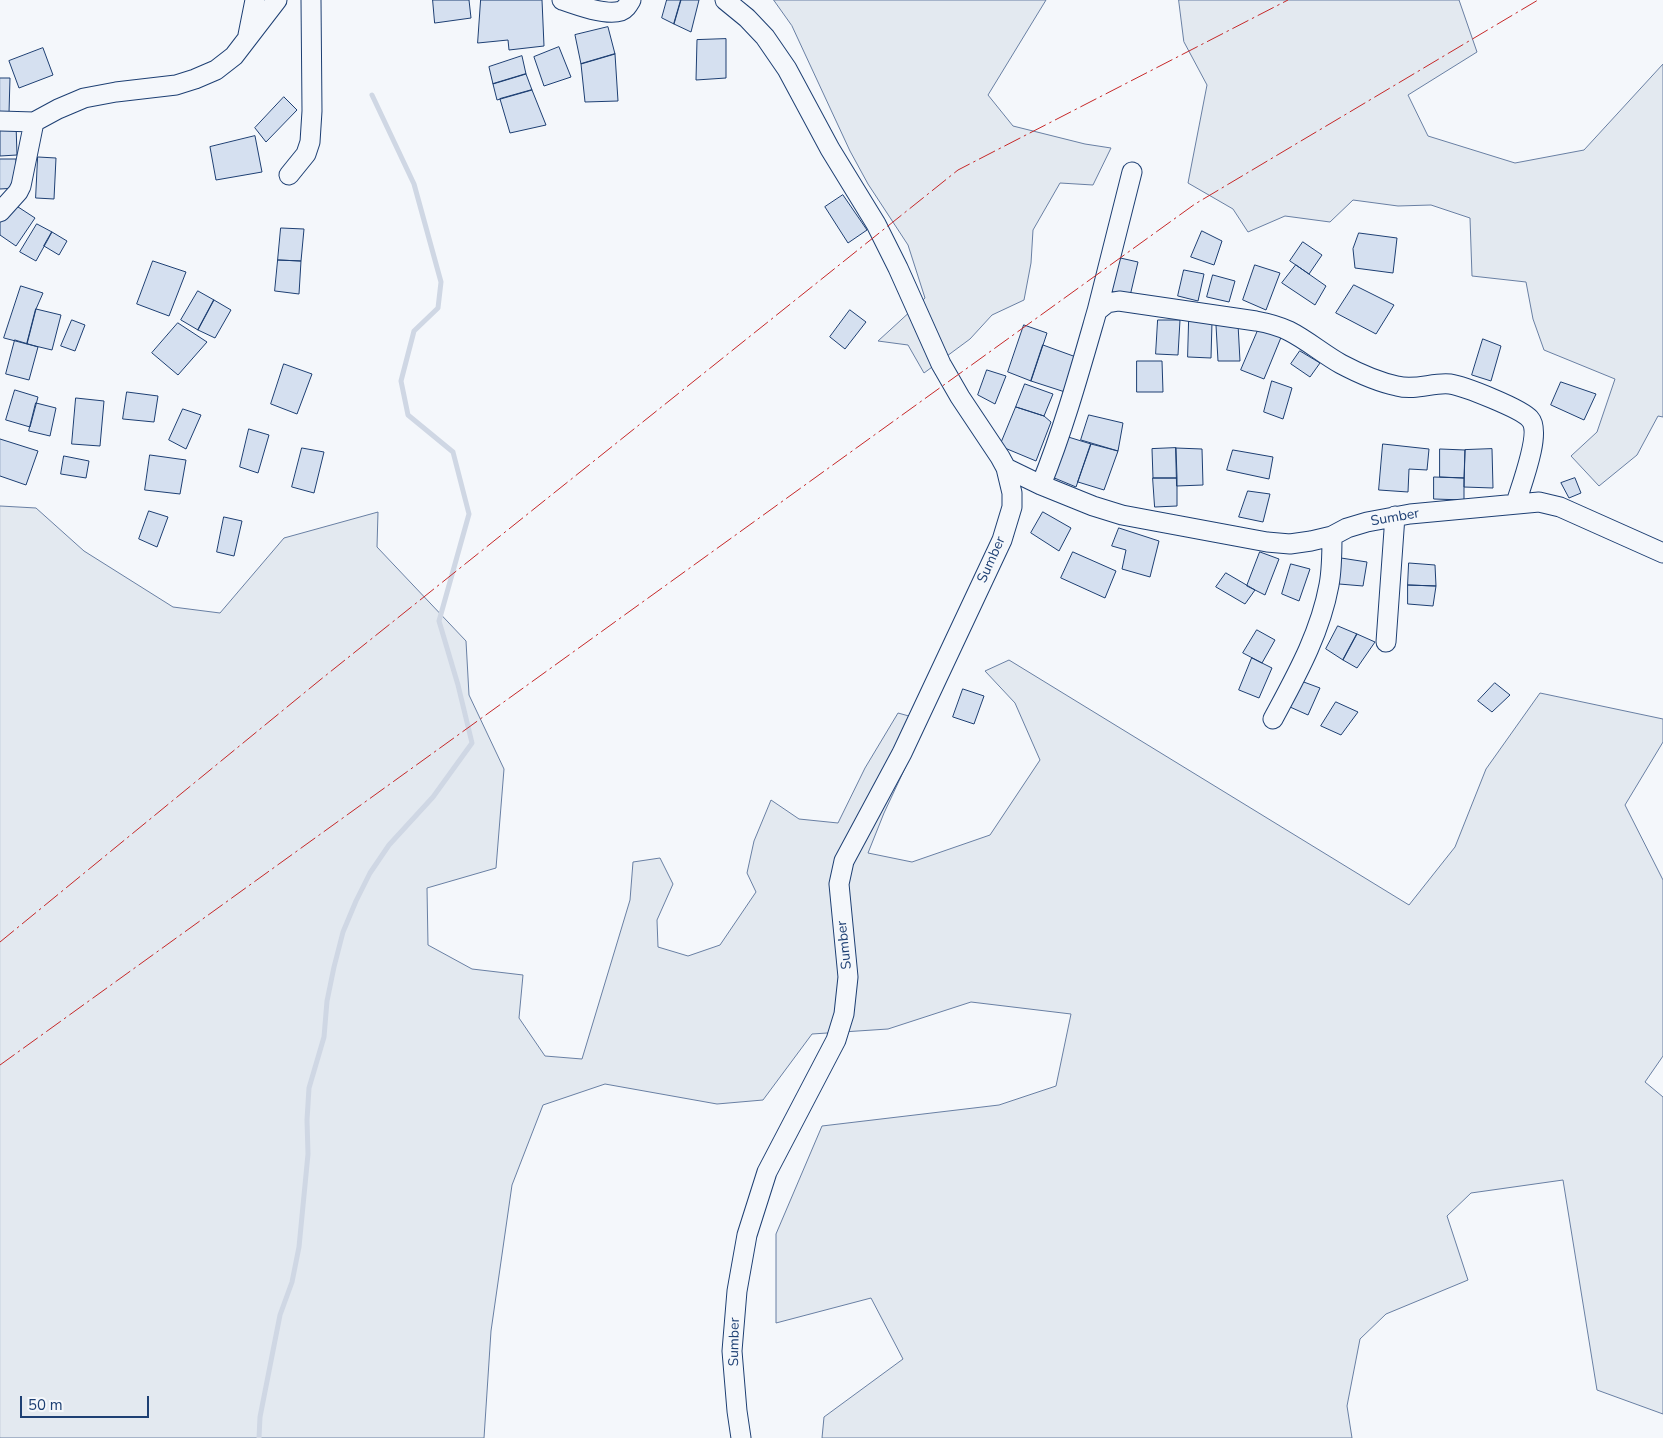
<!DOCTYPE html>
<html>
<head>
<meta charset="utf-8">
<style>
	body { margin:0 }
	#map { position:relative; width:1663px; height:1438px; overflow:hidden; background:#f4f7fb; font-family:"Nunito Sans",sans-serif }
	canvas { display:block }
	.scale { position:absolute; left:20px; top:1396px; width:129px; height:22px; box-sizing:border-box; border:2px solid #1d3f73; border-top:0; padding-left:6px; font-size:15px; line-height:18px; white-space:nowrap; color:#1d3f73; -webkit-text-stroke:4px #f4f7fb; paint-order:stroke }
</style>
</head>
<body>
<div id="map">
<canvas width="1663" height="1438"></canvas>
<div class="scale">50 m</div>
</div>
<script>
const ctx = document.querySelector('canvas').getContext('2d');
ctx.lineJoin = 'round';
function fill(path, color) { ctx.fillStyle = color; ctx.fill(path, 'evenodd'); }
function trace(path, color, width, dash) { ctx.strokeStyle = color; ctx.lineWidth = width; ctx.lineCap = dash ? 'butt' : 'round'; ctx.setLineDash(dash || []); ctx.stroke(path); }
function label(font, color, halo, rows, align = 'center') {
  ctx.font = font + ' "Nunito Sans",sans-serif'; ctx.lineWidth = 4; ctx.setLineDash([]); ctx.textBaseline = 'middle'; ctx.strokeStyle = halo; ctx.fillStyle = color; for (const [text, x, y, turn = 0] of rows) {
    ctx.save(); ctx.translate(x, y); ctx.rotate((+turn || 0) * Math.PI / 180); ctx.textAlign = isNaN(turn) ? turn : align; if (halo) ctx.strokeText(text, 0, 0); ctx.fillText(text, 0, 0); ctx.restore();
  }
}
const green = new Path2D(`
	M774,0H1046L988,95L1013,126L1085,144L1111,148L1093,185L1060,183L1033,230L1031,263L1024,300L992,315L970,339L924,373L908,345L878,341L925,298L908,245L868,184L850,151L792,26Z
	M1179,0H1459L1477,52L1408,95L1428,136L1515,163L1584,150L1663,64V417L1658,416L1637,455L1599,486L1571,456L1597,432L1615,379L1544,350L1533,319L1526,282L1472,276L1470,218L1431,205L1398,206L1353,200L1330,222L1285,216L1248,232L1233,209L1188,183L1207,85L1184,42Z
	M0,506L36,508L84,551L173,607L220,613L284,538L378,512L377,547L466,641L469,695L504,769L496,868L427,888L428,945L472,969L523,975L519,1018L545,1056L582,1059L630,900L633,862L660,858L673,884L657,920L658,947L688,956L720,945L756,892L747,873L754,841L771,800L799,819L838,823L865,768L898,713L927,721L884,813L868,853L912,862L990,835L1040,760L1015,703L985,671L1009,660L1409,905L1455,847L1486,769L1540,693L1663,719V742L1625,805L1663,880V1056L1645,1082L1663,1097V1414L1597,1390L1563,1180L1471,1193L1447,1216L1468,1280L1386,1314L1360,1339L1347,1406L1352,1438H822L824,1417L903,1359L871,1298L776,1323V1234L822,1126L999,1105L1056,1086L1071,1014L971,1002L888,1029L812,1034L763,1100L717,1104L605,1084L543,1105L512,1185L491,1331L484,1438H0Z`);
const stream = new Path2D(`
	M259,1438L260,1417L280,1315L292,1282L299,1247L308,1154L307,1120L309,1088L324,1037L327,1001L334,967L343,932L356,901L370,873L389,845L433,797L472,743L458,685L439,621L469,514L453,452L408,415L401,381L414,331L438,308L441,282L414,184L372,95`);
const building = new Path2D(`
	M433,0H469L471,18L435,23Z
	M481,0H542L544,46L509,50L508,40L478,43Z
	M667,0H681L674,24L662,18Z
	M681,0H699L691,32L674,24Z
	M608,27L615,54L581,64L575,35Z
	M726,39V78L696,80L697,40Z
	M559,47L571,77L544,86L534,57Z
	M43,48L53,75L19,88L9,61Z
	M615,54L618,101L585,102L581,64Z
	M522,56L526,74L493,84L489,67Z
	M526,74L532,90L497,100L493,84Z
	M0,78H10L9,113L0,112Z
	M532,90L546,125L510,133L500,99Z
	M284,97L297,110L266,142L255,128Z
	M16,124L17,155L0,156V125Z
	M255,136L262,172L216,180L210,147Z
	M38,157L56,158L54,199L36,198Z
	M0,159H16L17,188L0,189Z
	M843,195L867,230L848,243L825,207Z
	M12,203L35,218L16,246L0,235V221Z
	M37,224L52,232L36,261L20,252Z
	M281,228L304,229L301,261L278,260Z
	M1202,231L1222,241L1214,265L1191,257Z
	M52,232L67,241L59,255L44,246Z
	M1359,233L1397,238L1393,273L1355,268L1353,249Z
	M1303,242L1322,255L1309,274L1290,261Z
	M1116,257L1138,262L1130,296L1109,291Z
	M278,260L301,261L299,294L275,291Z
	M153,261L186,272L169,316L137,304Z
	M1255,265L1280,273L1266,310L1243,300Z
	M1296,265L1326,286L1315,305L1282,283Z
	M1184,270L1204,274L1198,301L1178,296Z
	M1213,275L1235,281L1229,302L1207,297Z
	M1354,285L1394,305L1376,334L1336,313Z
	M21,286L43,293L36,309L27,344L4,338Z
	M198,291L214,300L198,330L181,320Z
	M214,300L231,310L215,338L198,330Z
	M36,309L61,315L52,350L27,344Z
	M850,310L866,322L845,349L830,337Z
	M72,320L85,325L75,351L61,346Z
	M1158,320H1180L1178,355L1156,354Z
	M1189,321L1212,322L1211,358L1188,357Z
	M178,323L207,342L178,375L152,353Z
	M1238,324L1240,361H1218L1216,325Z
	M1024,325L1047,333L1031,381L1008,372Z
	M1259,328L1282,335L1264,379L1241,370Z
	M1483,339L1501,346L1491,381L1472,375Z
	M15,340L38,347L29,380L6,374Z
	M1043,345L1076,357L1065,392L1031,381Z
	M1300,351L1320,363L1310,377L1291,364Z
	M1137,361H1162L1163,392H1137Z
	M284,364L312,374L297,414L271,404Z
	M987,370L1006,376L995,404L978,395Z
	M1272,381L1292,388L1283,419L1264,412Z
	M1561,382L1596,394L1584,420L1551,405Z
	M1025,384L1053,394L1044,416L1016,407Z
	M15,390L38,397L30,427L6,420Z
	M127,392L158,396L154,422L123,419Z
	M76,398L104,401L100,446L72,444Z
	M36,403L56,408L50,436L29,431Z
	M1016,407L1044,416L1051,422L1036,461L1000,446Z
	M183,409L201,415L186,449L169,440Z
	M1089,415L1123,423L1118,451L1081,440Z
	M249,429L269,435L258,473L240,467Z
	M1065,436L1091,444L1076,487L1052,477Z
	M0,439L38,451L26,485L0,476Z
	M1091,444L1118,451L1104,490L1078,482Z
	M1383,444L1429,449L1427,470L1409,469L1408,492L1379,490Z
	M302,448L324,452L314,493L292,487Z
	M1176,448L1202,449L1203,485L1177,486Z
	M1176,448L1177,478H1153L1152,449Z
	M1440,449L1465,450L1464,478L1440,477Z
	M1492,449L1493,488L1464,487L1465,450Z
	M1233,450L1273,457L1269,479L1227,470Z
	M150,455L186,460L180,494L145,490Z
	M64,456L89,461L86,478L61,474Z
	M1434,477L1464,478V500L1434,499Z
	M1153,478H1177V506L1155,507Z
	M1575,478L1581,493L1569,498L1561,483Z
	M1248,491L1270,494L1263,522L1239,517Z
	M149,511L168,517L157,547L139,539Z
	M1043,512L1071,528L1059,551L1031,533Z
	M224,517L242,521L234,556L217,552Z
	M1119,528L1159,541L1150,577L1122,569L1126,550L1112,546Z
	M1073,552L1116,571L1105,598L1061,578Z
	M1260,552L1279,559L1265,595L1247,586Z
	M1341,558L1367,562L1363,586L1339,584Z
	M1409,563L1435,565L1436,586L1408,585Z
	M1291,564L1310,569L1299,601L1282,594Z
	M1226,573L1255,590L1245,604L1216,587Z
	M1408,585L1436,586L1433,606L1408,604Z
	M1338,626L1357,634L1343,660L1326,649Z
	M1257,630L1275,640L1262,663L1243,653Z
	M1357,634L1375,642L1357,668L1343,660Z
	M1252,658L1272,668L1259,698L1239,690Z
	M1301,681L1320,688L1308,715L1290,707Z
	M1495,683L1510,695L1492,712L1478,701Z
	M963,689L984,696L974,724L953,717Z
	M1336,702L1358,712L1341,735L1321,726Z`);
const minor = new Path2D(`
	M562,0C576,5 606,16 621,11C626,9 628,5 631,0
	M725,0L747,18L765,37L787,69L830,149L876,224L898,268L941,364L960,397L1000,457L1006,468L1012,493V507L1002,540L902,753L844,861L839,884L848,977L844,1014L836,1040L767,1172L747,1235L737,1291L732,1351L737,1411L741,1438
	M248,35L255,0
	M0,121L34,122L58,109L84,98L116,92L176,85L195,79L216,70L234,56L277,0
	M289,175L306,154L310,142L312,111L311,0
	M0,212L18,192L21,186L34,122
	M1097,311L1132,172
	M1006,468L1041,485L1093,506L1122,515L1267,542L1290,544L1311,541L1332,536L1347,528L1367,522L1410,514L1539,502L1560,507L1663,553
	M1041,485C1064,428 1080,370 1097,311L1107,303L1119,301L1256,321C1267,323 1279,326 1289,331C1307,340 1323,354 1341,364C1358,373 1378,382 1397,386C1416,391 1433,382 1450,384C1464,386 1522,409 1530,419C1542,432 1521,486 1516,503
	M1386,642L1395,516
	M1273,719C1296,676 1320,634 1329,585C1332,569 1332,552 1332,536`);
const power = new Path2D(`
	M0,942L320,680L958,170L1288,0
	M0,1065L1195,204L1538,0`);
const streetNames = [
	["Sumber",1395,518,-10],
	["Sumber",992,560,-66],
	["Sumber",845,945,-96],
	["Sumber",735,1342,-89]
];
fill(green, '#e3e9f0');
trace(green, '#687fa3', 1);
trace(stream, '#cfd7e4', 5);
fill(building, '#d5e0f0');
trace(building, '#1d3f73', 1);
trace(minor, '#1d3f73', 21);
trace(minor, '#f4f7fb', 19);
trace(power, '#c62828', 1, [18, 4, 2.5, 4]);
label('14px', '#1d3f73', '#f4f7fb', streetNames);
</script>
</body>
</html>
